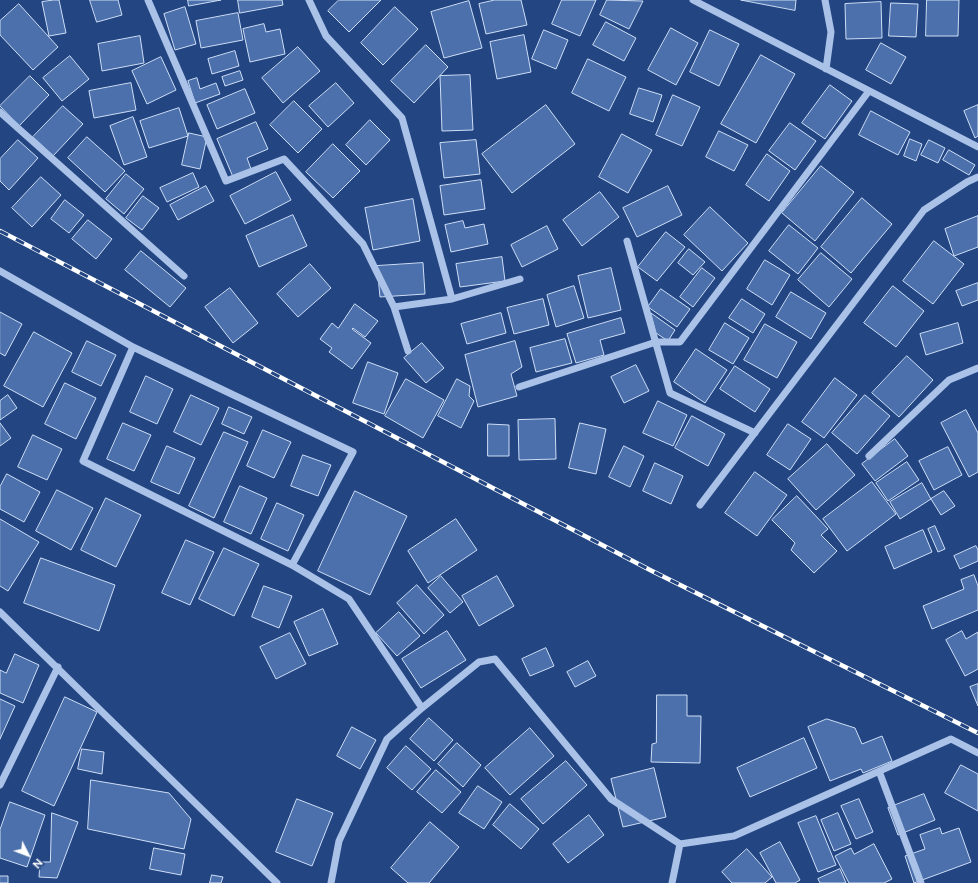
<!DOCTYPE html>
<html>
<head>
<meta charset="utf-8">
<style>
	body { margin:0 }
	#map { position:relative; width:978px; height:883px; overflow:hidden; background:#234683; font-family:Raleway,sans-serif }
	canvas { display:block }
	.north { position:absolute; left:8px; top:835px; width:40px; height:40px; -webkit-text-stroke:3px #234683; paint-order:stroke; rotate:132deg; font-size:11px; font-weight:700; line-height:16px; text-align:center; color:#fff }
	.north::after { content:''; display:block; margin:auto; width:14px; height:18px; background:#fff; clip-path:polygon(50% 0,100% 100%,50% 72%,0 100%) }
</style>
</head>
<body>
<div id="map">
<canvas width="978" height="883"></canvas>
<div class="north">N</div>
</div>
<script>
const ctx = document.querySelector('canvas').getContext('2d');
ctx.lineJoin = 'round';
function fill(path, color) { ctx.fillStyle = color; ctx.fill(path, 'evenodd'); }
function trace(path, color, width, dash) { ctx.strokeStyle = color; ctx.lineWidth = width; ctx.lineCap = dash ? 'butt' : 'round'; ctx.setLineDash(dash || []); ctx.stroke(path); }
const building = new Path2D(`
	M54,0H59L66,33L49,36L42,2Z
	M90,0H118L122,15L97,22Z
	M188,0H221L189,6Z
	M238,0H282L283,5L240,13Z
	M339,0H381L349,32L328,11Z
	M495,0H521L527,25L486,34L479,4Z
	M562,0H596L580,36L552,24Z
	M607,0L643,1L629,29L600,15Z
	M741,0H796L795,10Z
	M927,0H959L958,36H926Z
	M469,1L482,48L444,58L431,12Z
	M881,2L882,38L846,39L845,4Z
	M891,3L918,4L916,37L889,36Z
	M19,4L58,47L33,70L0,35V21Z
	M185,7L196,44L175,50L164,14Z
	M395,7L418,29L383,65L361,43Z
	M238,13L243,40L201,48L196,21Z
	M606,22L636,38L624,61L593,45Z
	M264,24L266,32L280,29L285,54L250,62L243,29Z
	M671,28L698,43L676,85L648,70Z
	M544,30L568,40L556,69L532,59Z
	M710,30L739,44L719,86L690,72Z
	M524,35L531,72L497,79L490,42Z
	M140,36L144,63L102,71L98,44Z
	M881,43L906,57L891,84L866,70Z
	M426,45L448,67L414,103L391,81Z
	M298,47L320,71L283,103L262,78Z
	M235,51L239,66L212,74L208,59Z
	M761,55L795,74L756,143L721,124Z
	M70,56L89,79L62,101L43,78Z
	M161,57L176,90L147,104L132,71Z
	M588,59L626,77L609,111L572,93Z
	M240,71L243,80L225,86L222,77Z
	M470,75L473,130L442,131L440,76Z
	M30,76L49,95L19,126L0,106Z
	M197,78L200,89L216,83L220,94L195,103L188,81Z
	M131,83L136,110L94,118L89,91Z
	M336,83L354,103L328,127L309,106Z
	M830,85L852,101L825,139L802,123Z
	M639,88L662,95L653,122L630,114Z
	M245,89L255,113L217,129L207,105Z
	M673,95L700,107L682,146L656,135Z
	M294,101L322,129L298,153L270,125Z
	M546,105L575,144L512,193L482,154Z
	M978,105V136L975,138L964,111Z
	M63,106L83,124L53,156L33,137Z
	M179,108L188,136L149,148L140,121Z
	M871,111L910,132L898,155L859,135Z
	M133,117L147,157L124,165L110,126Z
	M370,120L390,140L366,165L346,145Z
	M256,122L268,149L247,158L251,169L233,177L217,139Z
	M790,123L816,141L795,170L769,151Z
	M719,131L748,145L734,171L706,157Z
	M189,133L207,137L200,169L182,165Z
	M622,134L652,150L628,193L599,177Z
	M87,137L125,171L105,192L68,158Z
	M910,139L922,144L916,161L904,156Z
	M18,140L38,158L9,190L0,181V159Z
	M476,140L480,174L444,178L440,143Z
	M929,140L945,148L938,163L921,155Z
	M333,144L360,171L333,198L306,172Z
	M949,150L975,165L969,175L943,160Z
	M767,154L790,171L769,201L746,185Z
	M821,166L854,192L815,241L782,213Z
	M276,172L291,200L245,224L230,196Z
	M193,173L199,187L167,202L160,188Z
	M126,174L144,189L124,214L106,199Z
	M41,177L61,195L32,227L12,208Z
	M481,180L485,209L444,215L440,186Z
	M206,186L214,201L178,220L170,205Z
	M668,186L682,215L637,237L623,208Z
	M600,192L619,217L582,246L563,220Z
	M143,196L159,208L142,230L126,218Z
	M862,198L892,224L851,273L821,247Z
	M413,199L420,241L373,250L365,208Z
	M65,200L84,215L69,233L51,219Z
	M710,207L748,243L722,271L684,235Z
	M293,215L307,246L259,267L246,236Z
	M978,216V247L954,256L945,229Z
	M88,220L112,239L96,259L72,239Z
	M463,221L465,228L484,224L488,244L451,252L445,225Z
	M789,225L818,248L798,274L769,251Z
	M547,226L558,249L522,267L511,245Z
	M666,232L685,247L657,281L638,267Z
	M934,241L964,264L933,304L903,281Z
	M689,249L705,262L693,275L678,263Z
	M141,251L186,288L170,307L125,270Z
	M821,253L852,279L829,307L798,280Z
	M502,257L505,281L460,287L456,264Z
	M765,260L790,275L772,305L747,289Z
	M423,263L425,294L380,297L377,266Z
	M310,264L331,288L298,317L277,294Z
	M611,268L621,310L588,318L578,276Z
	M702,268L715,278L693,307L680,297Z
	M978,283V300L962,306L956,291Z
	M574,286L584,318L556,327L547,295Z
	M893,286L924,311L896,347L864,323Z
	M230,288L258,323L233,343L205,307Z
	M661,289L690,309L677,327L648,307Z
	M791,292L826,313L811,339L776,317Z
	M543,299L549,325L514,334L507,308Z
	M742,299L765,314L753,333L729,318Z
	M355,304L378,321L365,337L353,328L352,329L371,343L352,369L329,352L332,348L320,339L332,323L338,328Z
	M0,312L22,324L5,356L0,353Z
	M501,313L506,333L467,344L461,324Z
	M651,313L675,330L668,341L656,333Z
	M621,318L625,333L600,340L604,355L576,363L567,334Z
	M725,323L749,338L733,364L709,350Z
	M958,323L963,343L926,355L920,334Z
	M765,324L797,342L777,378L744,360Z
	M34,332L72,353L43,407L4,386Z
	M565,339L572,363L536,372L530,348Z
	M87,341L116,355L101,386L72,372Z
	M515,341L522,367L511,374L517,396L478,407L465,355Z
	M422,343L444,368L426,383L404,358Z
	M696,349L727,370L705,403L674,382Z
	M907,356L933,380L899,417L872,393Z
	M368,362L398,373L384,414L353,403Z
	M636,365L649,391L624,403L611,377Z
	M735,366L770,389L755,412L720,389Z
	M146,376L173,389L157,424L130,412Z
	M835,378L857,395L824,438L802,422Z
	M406,379L444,400L423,438L385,416Z
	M457,379L470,386L469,396L474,401L461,428L438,416Z
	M65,383L96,398L76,439L45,424Z
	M8,395L17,408L0,420V401Z
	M191,395L219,408L201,445L174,432Z
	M865,395L890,416L857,454L832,433Z
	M658,401L687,415L673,446L643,433Z
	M229,407L252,417L244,434L222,424Z
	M966,410L978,433V472L969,477L941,423Z
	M692,416L725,434L708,466L675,448Z
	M555,419L556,459L519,460L518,420Z
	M0,423L11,438L0,446Z
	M123,423L151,435L134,471L107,459Z
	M580,423L606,429L596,474L569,468Z
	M488,424L509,425V456H488Z
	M788,424L811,439L790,470L767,455Z
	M263,430L291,442L274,478L247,466Z
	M224,432L248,442L214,518L189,506Z
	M33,435L62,449L47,480L18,467Z
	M895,439L908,456L875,481L862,464Z
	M827,444L855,475L816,510L788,479Z
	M167,446L195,458L179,494L151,482Z
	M624,446L644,456L630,487L609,477Z
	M948,447L962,475L934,490L919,461Z
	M303,455L331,465L318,496L291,486Z
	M907,462L919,480L888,501L876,483Z
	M655,463L683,476L671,504L643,491Z
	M755,472L787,495L757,536L725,513Z
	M7,474L40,492L24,522L0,509V487Z
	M872,482L896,514L847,551L823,519Z
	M922,483L931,499L900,519L890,502Z
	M240,486L267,498L251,534L224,522Z
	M57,490L93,508L71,550L36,531Z
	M355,491L407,516L370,595L318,571Z
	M944,491L955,506L941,515L931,499Z
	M797,496L828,529L821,535L837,551L814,573L791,550L795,543L772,520Z
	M106,498L141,515L116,567L81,550Z
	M277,503L304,515L288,551L261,539Z
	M0,519L39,542L8,591L0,586Z
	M456,519L477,550L428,583L408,551Z
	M935,526L945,549L938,552L928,529Z
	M923,530L932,552L894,569L885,547Z
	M186,540L214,552L190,605L162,593Z
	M976,546L978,550V561L960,569L954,556Z
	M224,548L259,564L234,616L199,599Z
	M41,558L115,585L99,631L24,603Z
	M974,575L978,586V610L932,629L923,606L964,589L961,580Z
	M441,576L463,602L450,613L428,588Z
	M497,576L514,606L479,626L462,596Z
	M417,585L444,615L424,634L397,603Z
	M264,586L292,596L279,628L252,617Z
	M323,609L338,644L309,656L294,622Z
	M399,612L420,636L397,656L376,633Z
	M447,631L466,660L421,688L402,659Z
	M962,631L966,639L978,632V669L965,676L946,640Z
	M290,633L306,664L276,679L260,647Z
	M546,648L554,666L530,676L522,659Z
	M15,654L39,665L23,703L0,693V670L6,673Z
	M588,661L596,676L575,687L567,672Z
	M978,684V706L970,687Z
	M657,695H687V716H701L700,763L651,762L652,744L656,743Z
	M65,697L97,712L54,806L22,791Z
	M0,699L15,706L0,739Z
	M429,718L453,740L434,761L410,739Z
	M827,719L855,728L862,744L882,736L892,761L863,773L861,769L830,781L808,727Z
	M352,727L376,740L360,769L337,756Z
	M530,728L554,756L510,795L485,768Z
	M804,738L817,768L750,797L737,768Z
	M457,743L481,765L463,787L438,764Z
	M406,746L431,769L412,790L387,768Z
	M82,749L104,752L102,774L78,769Z
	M566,761L587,785L543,824L521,799Z
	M961,765L978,774V811L945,793Z
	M654,768L666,817L623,827L611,779Z
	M436,770L461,792L442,813L417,792Z
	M91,780L169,793L191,819L184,849L88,829Z
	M478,786L502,802L484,829L459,813Z
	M924,794L935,820L898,835L888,808Z
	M297,799L333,813L312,866L276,852Z
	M859,799L873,832L856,839L841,806Z
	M10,802L45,815L27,867L0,858V830Z
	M510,804L539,829L521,849L493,825Z
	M52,813L78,822L57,878L39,877L40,862H50Z
	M838,813L851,844L834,851L821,820Z
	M589,815L604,835L568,863L553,844Z
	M816,816L836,865L818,872L798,823Z
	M430,822L459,847L429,883H408L391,868Z
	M940,828L942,834L959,828L971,862L914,883L905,856L925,849L920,835Z
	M780,842L800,880L795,883H776L760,853Z
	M874,844L892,879L884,883H849L835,856L851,848L854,854Z
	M154,848L185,854L181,875L150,869Z
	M747,849L772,877L765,883H732L722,872Z
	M840,869L846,883H820L818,879Z
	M212,875L223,877L221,883H210Z
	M0,876H8V883H0Z`);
const minor = new Path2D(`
	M148,0L226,181L284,159L363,244L394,307L408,351
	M309,0L326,36L402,118L452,299
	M693,0L978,147
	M825,0L831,32L826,69
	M0,112L184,276
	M627,241L670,393L755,433
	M0,271L133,347
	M394,307L452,299L520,279
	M133,347L353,452L292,565L83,461Z
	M519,387L656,342H680L869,91
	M869,456L949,380L978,368
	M700,505L924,210L967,182L978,177
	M292,565L349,599L422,708
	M0,612L277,883
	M879,771L921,883
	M0,785L58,667
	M680,844L734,836L951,739L978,753
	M331,883L339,841L387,739L422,708L479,662L495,659L611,799L680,844L672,883`);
const rail = new Path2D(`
	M0,231L652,571L978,733`);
fill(building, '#4b70ab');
trace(building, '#cedef6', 1);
trace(minor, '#abc2e8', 7);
trace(rail, '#fff', 4.5);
trace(rail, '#234683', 3, [9]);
</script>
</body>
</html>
